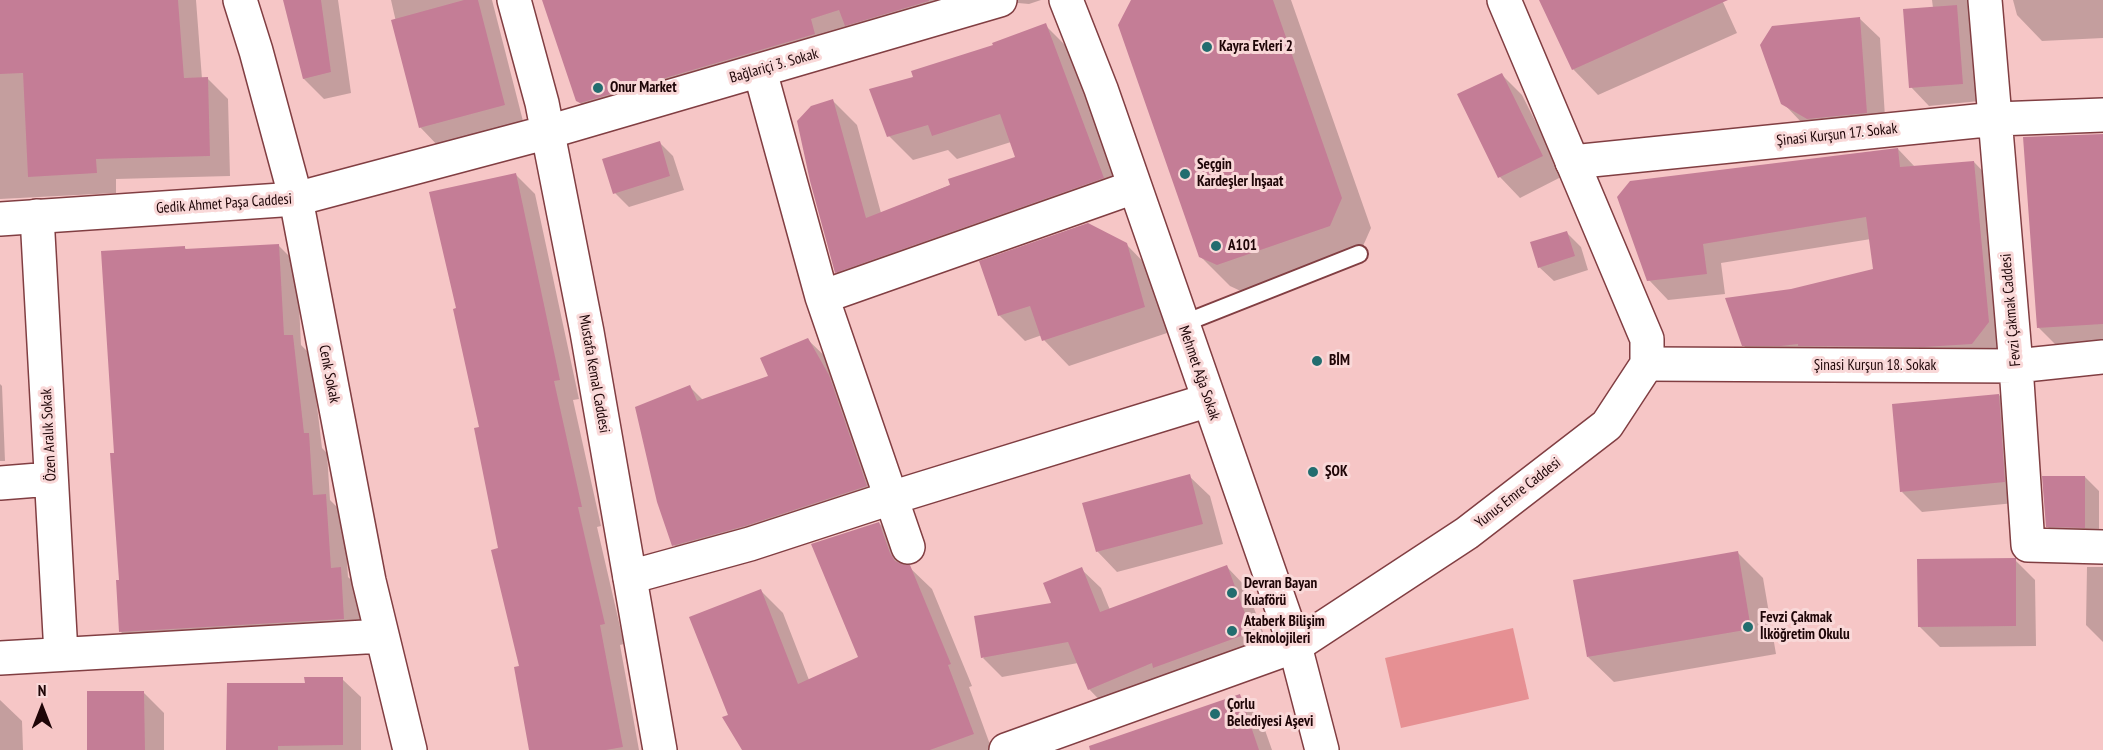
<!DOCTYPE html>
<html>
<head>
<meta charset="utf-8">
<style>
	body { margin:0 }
	#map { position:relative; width:2103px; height:750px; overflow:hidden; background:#f6c6c6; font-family:"PT Sans Narrow",sans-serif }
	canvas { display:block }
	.north { position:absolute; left:12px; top:678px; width:60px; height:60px; -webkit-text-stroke:4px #f9d8d8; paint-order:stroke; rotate:0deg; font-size:16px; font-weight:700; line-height:24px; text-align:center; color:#1e0507 }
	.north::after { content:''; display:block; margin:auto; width:21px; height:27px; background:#1e0507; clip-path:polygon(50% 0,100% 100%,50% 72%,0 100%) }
</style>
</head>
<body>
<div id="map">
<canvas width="2103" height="750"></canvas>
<div class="north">N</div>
</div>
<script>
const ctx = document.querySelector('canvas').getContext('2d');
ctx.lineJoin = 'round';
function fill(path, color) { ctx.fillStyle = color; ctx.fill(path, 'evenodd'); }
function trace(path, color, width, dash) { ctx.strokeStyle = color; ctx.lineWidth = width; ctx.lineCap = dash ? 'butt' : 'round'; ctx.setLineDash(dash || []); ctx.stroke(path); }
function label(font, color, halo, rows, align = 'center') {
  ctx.font = font + ' "PT Sans Narrow",sans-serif'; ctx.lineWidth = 6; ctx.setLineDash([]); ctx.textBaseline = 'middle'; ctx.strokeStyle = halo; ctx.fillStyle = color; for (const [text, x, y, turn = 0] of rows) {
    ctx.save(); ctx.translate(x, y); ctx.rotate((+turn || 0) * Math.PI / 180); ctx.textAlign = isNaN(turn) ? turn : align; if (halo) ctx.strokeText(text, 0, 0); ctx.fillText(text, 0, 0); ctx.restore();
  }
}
const green = new Path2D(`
	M1513,628L1529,699L1401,728L1385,658Z`);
const shadow = new Path2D(`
	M0,0H196L202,79L207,78L228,99L230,176L116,179V193L0,199Z
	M284,0H338L351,93L324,99L304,79Z
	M391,0H492L524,125L440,148L420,127Z
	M544,0H1041L1029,4L1018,3L600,123L577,100Z
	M1133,0H1291L1371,228L1359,255L1247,294L1230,286L1200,256Z
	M1541,0H1722L1737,33L1598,95L1573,69Z
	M1932,0H1971L1980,101L1929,106L1911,87L1933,8Z
	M2013,0H2103V38L2042,41L2017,15Z
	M1859,18L1880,38L1886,133L1803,124L1783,103Z
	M1045,25L1069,49L1127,202L860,296L836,272L833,101L857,125L881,213L1017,158L1011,142L957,159L948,150L913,160L889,136L915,78Z
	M1502,75L1522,95L1563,176L1520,198L1500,177Z
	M2103,135V344L2059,348L2039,328Z
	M659,142L673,156L684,190L629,207L615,193Z
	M1898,149L1915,167L1974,162L1993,182L2008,342L1992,363L1763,365L1743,345L1792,290L1874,270L1871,239L1721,263L1725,294L1668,300L1649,280L1619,197Z
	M515,174L535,194L579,399L573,400L601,526L597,527L624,644L620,645L639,750H531L520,667L481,428L457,309Z
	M1567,233L1581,247L1588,270L1554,281L1539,267Z
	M1126,244L1152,271L1170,332L1069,366L1044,340L1042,335L1025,341L999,315Z
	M278,245L297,264L301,345L311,355L322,448L327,453L330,500L344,514L348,577L359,587L362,637L139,650L121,632L116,455L184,247L187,250Z
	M808,340L832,363L890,509L697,569L674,545L690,387L703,400L770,376Z
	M0,384L2,386L5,461H0Z
	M1999,395L2019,416L2025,502L1922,512L1902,492Z
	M1189,476L1210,496L1223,544L1117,572L1097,551Z
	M2085,477L2099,491V541L2061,540L2047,526Z
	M879,523L901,545L909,567L932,589L972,686L969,687L992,750H743L729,716L761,591L783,613L809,680L860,658Z
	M1737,552L1763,578L1776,654L1614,682L1588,657Z
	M2015,560L2035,580L2036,646L1940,647L1919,626Z
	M1227,567L1246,587L1270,651L1108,709L1089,689L1078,663L1002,677L983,658L1053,604L1081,569L1101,588L1110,610Z
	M2087,567H2103V642L2086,625Z
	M342,679L361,697V750H228Z
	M144,693L164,713V750H89Z
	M1239,696L1260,716L1272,750H1134Z
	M0,700L22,721L23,750H0Z`);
const building = new Path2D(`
	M0,0H178L184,78L208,77L210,156L96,159L97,173L28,177L23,73L0,74Z
	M283,0H321L331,72L303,79Z
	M464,0H478L505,105L419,128L391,20Z
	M542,0H929V1L845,26L839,10L811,19L815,34L580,103L576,101Z
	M1131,0H1273L1342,198L1330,226L1217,265L1199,257L1118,25Z
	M1539,0H1728L1572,70Z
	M1957,5L1963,84L1909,88L1903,9Z
	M1860,17L1867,113L1807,119L1781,104L1760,45L1772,26Z
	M1046,23L1104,178L835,273L810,181L797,121L811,106L833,99L866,218L950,185L948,179L1015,157L1000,114L932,136L928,125L887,137L869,89L913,77L911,71L993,45L992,43Z
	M1502,73L1543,156L1498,178L1457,94Z
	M2103,134V324L2037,328L2023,137Z
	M660,141L670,176L613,194L602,159Z
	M1898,148L1900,167L1974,161L1989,322L1972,344L1924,347L1798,346V344L1781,346H1742L1725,298L1791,289L1873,269L1866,217L1703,244L1707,274L1647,281L1617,197L1630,181Z
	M516,173L560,380L554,381L582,507H578L605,624L600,625L623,747L606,750H529L514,667L519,666L491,550L498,548L474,428L479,427L453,309L456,308L429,192Z
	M1088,223L1127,243L1145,307L1042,341L1030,306L998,316L979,261Z
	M1567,231L1575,256L1538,268L1530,242Z
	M279,244L284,335H293L304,433H309L313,495L326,494L331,568L341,567L344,619L119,632L116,580H119L110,453H114L101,251L185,246V249Z
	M808,338L829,375L867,486L745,526L672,546L657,502L635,407L690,385L697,401L768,376L760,358Z
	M1999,394L2005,482L1900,492L1892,404Z
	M1190,474L1203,524L1096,552L1082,503Z
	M2042,476H2085V528L2046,527Z
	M879,522L890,553L895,561L904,565H910L951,664L948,665L974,734L930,750H742L722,717L728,715L689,617L761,589L798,684L858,657L811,544Z
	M1738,551L1751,629L1587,657L1573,580Z
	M2016,558V626L1918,627L1917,559Z
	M1227,565L1252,632L1153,668L1152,663L1088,690L1068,642L981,658L974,616L1051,603L1043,583L1082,567L1100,612Z
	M304,677H343V745L278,746V750H226L227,683H305Z
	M87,691H144L145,750H87Z
	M1240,694L1259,750H1090L1089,746Z`);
const service = new Path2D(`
	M1182,324L1359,254`);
const minor = new Path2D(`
	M240,0L256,51L296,199L369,581L410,750
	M1066,0L1101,89L1295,646L1322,750
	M1985,0L2016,366L2028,545L2103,547
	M760,71L822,297L908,547
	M548,132L1000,0
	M1572,162L1996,119L2103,115
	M37,216L61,654
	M822,297L1134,187
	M1647,364L2016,366L2103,357
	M0,483L51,479
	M630,577L750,544L891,498L1209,400
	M0,658L382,636`);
const tertiary = new Path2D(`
	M514,0L542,103L587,332L660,750
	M0,219L296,199L548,132
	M1006,750L1295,646L1467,533L1607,425L1647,364V339L1504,0`);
const markers = [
	[1207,47,6,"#226d6f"],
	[598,88,6,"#226d6f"],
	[1185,174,6,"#226d6f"],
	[1216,246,6,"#226d6f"],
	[1317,361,6,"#226d6f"],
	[1313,472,6,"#226d6f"],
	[1232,593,6,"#226d6f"],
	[1748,627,6,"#226d6f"],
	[1232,631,6,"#226d6f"],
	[1215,714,6,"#226d6f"]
];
const poiNames = [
	["Kayra Evleri 2",1219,47],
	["Onur Market",610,88],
	["Seçgin",1197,165],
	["Kardeşler İnşaat",1197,182],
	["A101",1228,246],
	["BİM",1329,361],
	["ŞOK",1325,472],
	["Devran Bayan",1244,584],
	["Kuaförü",1244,601],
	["Fevzi Çakmak",1760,618],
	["İlköğretim Okulu",1760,635],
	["Ataberk Bilişim",1244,622],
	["Teknolojileri",1244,639],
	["Çorlu",1227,705],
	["Belediyesi Aşevi",1227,722]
];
const streetNames = [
	["Bağlariçi 3. Sokak",774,66,-16],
	["Şinasi Kurşun 17. Sokak",1837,135,-6],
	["Gedik Ahmet Paşa Caddesi",224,204,-4],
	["Fevzi Çakmak Caddesi",2011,310,-95],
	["Şinasi Kurşun 18. Sokak",1875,366],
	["Mehmet Ağa Sokak",1199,373,71],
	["Cenk Sokak",329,374,79],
	["Mustafa Kemal Caddesi",594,374,80],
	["Özen Aralık Sokak",49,435,-93],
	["Yunus Emre Caddesi",1518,493,-38]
];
fill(green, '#e69093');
fill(shadow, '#0003');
fill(building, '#c47d96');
trace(service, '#813e42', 20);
trace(minor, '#813e42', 36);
trace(tertiary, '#813e42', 36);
trace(service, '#fff', 16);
trace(minor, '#fff', 33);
trace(tertiary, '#fff', 33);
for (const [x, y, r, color] of markers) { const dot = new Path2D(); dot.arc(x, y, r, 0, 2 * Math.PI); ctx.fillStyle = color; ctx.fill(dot); trace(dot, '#f9d8d8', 2); }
label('bold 15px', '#1e0507', '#f9d8d8', poiNames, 'left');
label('15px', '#1e0507', '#f9d8d8', streetNames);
</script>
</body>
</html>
